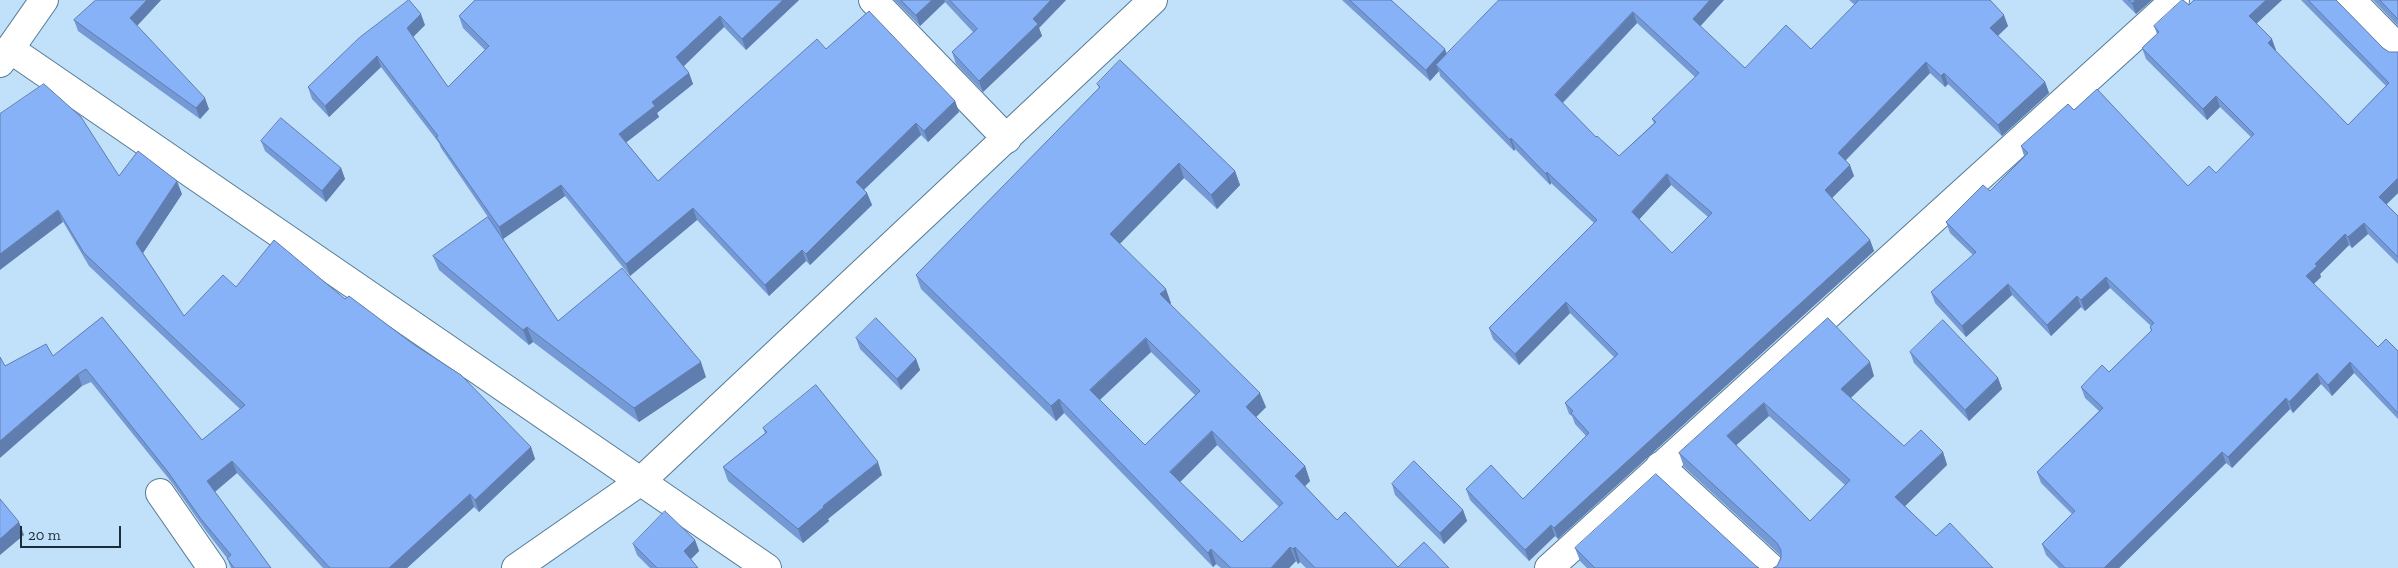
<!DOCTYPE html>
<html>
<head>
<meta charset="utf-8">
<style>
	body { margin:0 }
	#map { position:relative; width:2398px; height:568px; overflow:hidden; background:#c0e1f9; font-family:"Zilla Slab",serif }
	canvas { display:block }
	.scale { position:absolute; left:20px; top:526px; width:101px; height:22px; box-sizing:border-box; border:2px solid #1d2d38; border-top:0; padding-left:6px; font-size:15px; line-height:18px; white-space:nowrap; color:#1d2d38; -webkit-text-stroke:4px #c0e1f9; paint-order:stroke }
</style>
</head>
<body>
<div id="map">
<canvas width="2398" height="568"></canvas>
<div class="scale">20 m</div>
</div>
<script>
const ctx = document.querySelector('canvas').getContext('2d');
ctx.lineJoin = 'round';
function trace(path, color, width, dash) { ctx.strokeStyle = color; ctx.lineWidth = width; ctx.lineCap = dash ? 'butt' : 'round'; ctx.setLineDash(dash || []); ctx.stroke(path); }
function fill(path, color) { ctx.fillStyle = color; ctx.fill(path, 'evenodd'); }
const street = new Path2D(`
	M873,0L1007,139
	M2351,0L2398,48
	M10,49L767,568
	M0,63L44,0
	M1660,466L1771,568
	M160,493L212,568
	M516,568L641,481L1153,0
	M1549,568L2175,0`);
const wall = new Path2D(`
	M96,0H161L137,26L209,109L200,119L78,31L74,20Z
	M475,0H799L746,50L724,27L683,66L689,73L693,84L657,113L659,117L626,142L658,181L826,49L955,101L959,112L928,142L921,135L864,190L867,193L872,205L810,265L806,261L769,296L697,220L630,276L565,196L503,239L558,321L706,377L639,422L533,342L529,345L439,270L433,256L488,217L441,148L439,143L381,67L329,117L312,99L308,87L425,25L413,37L448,87L485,50L463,28L459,16Z
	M894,0H1066L1039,28L1042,36L983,92L956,64L952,52L973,32L945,2L920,26Z
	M1342,0H1391L1447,55L1499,0H1724L1700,26L1745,68L1811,49L1855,5L1849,0H1990L2008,26L1998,36L2045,82L2049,93L2002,136L1948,84L1945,87L1930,73L1846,160L1854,176L1832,198L1870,240L1874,251L1558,539L1555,536L1529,561L1470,500L1466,489L1523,499L1586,436L1575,424L1572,416L1569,414L1565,403L1614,357L1570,313L1519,365L1493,339L1489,328L1594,223L1551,183L1550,185L1515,149L1514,151L1440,76L1439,71L1430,81ZM1637,23L1695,77L1652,119L1654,123L1619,156L1596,137L1563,103ZM1671,185L1708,217L1672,253L1639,219Z
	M2122,0H2152L2136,14Z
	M2194,0H2282L2256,23L2276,50H2275L2348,125L2386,86L2301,0H2336L2383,48L2389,52L2398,193L2386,204L2398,216V264L2368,234L2352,248L2349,245L2320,274L2321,277L2314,284L2378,347L2398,351V419L2354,373L2332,396L2321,384L2293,413L2290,409L2232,468L2226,463L2119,568H2059L2046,555L2042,544L2072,514L2041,483L2037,472L2099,411L2085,398L2081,387L2109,372L2151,331L2150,327L2151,326L2110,288L2085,311L2081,307L2051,336L2012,295L1966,337L1935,303L1931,292L1973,255L1950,233L1946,222L1990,191L2024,156L2021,146L2074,110L2188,186L2216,173L2251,137L2220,107L2207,120L2146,59L2142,48L2157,34L2154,26L2189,5Z
	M2373,0H2398V26Z
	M1097,84L1235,171L1240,185L1217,209L1184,178L1119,244L1171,303L1170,304L1266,407L1256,417L1305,466L1310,481L1305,486L1337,520L1398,567L1449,568H1306L1300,562L1298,564L1296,561L1289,568H1221L1216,564L1213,567L1064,413L1056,421L921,289L916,275L1099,88ZM1151,352L1195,395L1145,445L1100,400ZM1217,445L1279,507L1242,542L1180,482Z
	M0,114L119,176L182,194L143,253L184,316L236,287L345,299L531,447L535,459L479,512L474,507L407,568H323L237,473L215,492L271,568H231L227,558L206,531L173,484L91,382L82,386L5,366L53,356L102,317L202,440L240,409L89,266Z
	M261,141L341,168L345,179L326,202L265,151Z
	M1828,318L1874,376L1851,398L1904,446L1943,452L1947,465L1905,506L1936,536L1777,566L1781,556L1684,467L1679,453ZM1769,416L1845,485L1810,521L1736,445Z
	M856,338L916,359L920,370L901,390L860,349Z
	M1910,352L1998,378L2002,389L1969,421L1914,363Z
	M763,428L882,475L828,519L829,521L803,543L728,481L723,467L765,433Z
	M1392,484L1463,510L1467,521L1444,544L1395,495Z
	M695,540L699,551L691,559L698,568H650L637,555L633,544Z
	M1575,548L1756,566L1759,568H1587L1580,561Z`);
const shadedWall = new Path2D(`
	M147,0H161L134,29L130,18Z
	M783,0H799L746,50L742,39Z
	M932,0H944L945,2L920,26L916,15Z
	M1051,0H1066L1039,28L1042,36L983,92L979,81L1033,19Z
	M1710,0H1724L1697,30L1693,19Z
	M2136,0H2152L2136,14L2132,3Z
	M2266,0H2282L2253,27L2249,16Z
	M1633,12L1637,23L1559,106L1555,95Z
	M421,14L425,25L411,39L407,28Z
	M2004,15L2008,26L1994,39L1990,28Z
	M720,16L724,27L681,69L676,57Z
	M2272,39L2276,50L2272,54L2268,43Z
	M1445,49L1449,60L1436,65L1439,71L1430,81L1426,70Z
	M377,56L381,67L329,117L325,106Z
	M1926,62L1930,73L1842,164L1838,153Z
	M689,73L693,84L657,113L659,117L623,145L619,134L652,102Z
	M1944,73L1948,84L1945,87L1941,76Z
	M2045,82L2049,93L2002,136L1998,125Z
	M2216,96L2220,107L2207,120L2203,109Z
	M205,98L209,109L200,119L196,108Z
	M955,101L959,112L928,142L924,131Z
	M916,123L921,135L860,193L856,182Z
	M1511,138L1515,149L1514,151L1510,140Z
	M1179,163L1184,178L1115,249L1110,234Z
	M1850,165L1854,176L1829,201L1825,190Z
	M341,168L345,179L326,202L322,191Z
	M1235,171L1240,185L1217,209L1211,195Z
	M1547,172L1551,183L1550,185L1546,174Z
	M1667,174L1671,185L1636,223L1632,212Z
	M2398,178V193L2383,208L2379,197Z
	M177,181L182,194L141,256L136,243Z
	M561,185L565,196L503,239L499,227Z
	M867,193L872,205L810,265L806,254Z
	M693,208L697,220L630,276L626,264Z
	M58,210L63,222L0,270V254Z
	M2364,223L2368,234L2352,248L2348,237Z
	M2345,234L2349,245L2320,274L2321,277L2310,287L2306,276L2315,264Z
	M1870,240L1874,251L1558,539L1554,528Z
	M802,250L806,261L769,296L765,285Z
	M2106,277L2110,288L2085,311L2081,300Z
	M2008,284L2012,295L1966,337L1962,326Z
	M1166,289L1171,303L1166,309L1160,294Z
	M2077,296L2081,307L2051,336L2047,325Z
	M1566,302L1570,313L1519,365L1515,354Z
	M527,327L533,342L529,345L523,330Z
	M1146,338L1151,352L1095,404L1090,390Z
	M916,359L920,370L901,390L897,379Z
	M701,362L706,377L639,422L634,408Z
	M1870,362L1874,376L1846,402L1841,389Z
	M2350,362L2354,373L2332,396L2328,385Z
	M2317,373L2321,384L2293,413L2289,402Z
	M78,374L82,386L0,458V441Z
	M1998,378L2002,389L1969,421L1965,410Z
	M1260,393L1266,407L1251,422L1246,407Z
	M2286,398L2290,409L2232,468L2228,457Z
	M1059,399L1064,413L1056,421L1051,406Z
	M1764,403L1769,416L1732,449L1727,436Z
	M1212,431L1217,445L1175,487L1170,472Z
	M531,447L535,459L479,512L475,500Z
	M1943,452L1947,465L1900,511L1895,497Z
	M2222,452L2226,463L2119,568H2104Z
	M232,461L237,473L212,494L207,481Z
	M878,462L882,475L828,519L829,521L803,543L798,529L823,506Z
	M1305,466L1310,481L1301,490L1295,476Z
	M470,494L474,507L407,568H389Z
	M1463,510L1467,521L1444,544L1440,533Z
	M19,522L24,535L0,555V539Z
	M1551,525L1555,536L1529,561L1525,550Z
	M695,540L699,551L688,562L684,551Z
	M1290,547L1296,561L1289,568H1271Z
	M1295,547L1300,562L1298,564L1293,549Z
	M1211,549L1216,564L1213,567L1208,553Z`);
const building = new Path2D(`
	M96,0H147L130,18L205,98L196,108L74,20Z
	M409,0L421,14L407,28L448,87L489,46L459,16L475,0H783L742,39L720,16L676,57L689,73L652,102L655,106L619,134L658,181L817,39L826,49L869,11L955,101L924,131L916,123L856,182L867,193L806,254L802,250L765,285L693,208L626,264L561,185L499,227L436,137L438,136L377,56L325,106L308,87L359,38Z
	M901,0H932L916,15Z
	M950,0H1051L1033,19L1038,24L979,81L952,52L977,29Z
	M1350,0H1391L1445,49L1426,70Z
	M1499,0H1710L1693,19L1745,68L1786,25L1811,49L1858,1L1857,0H1990L2004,15L1990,28L2045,82L1998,125L1944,73L1941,76L1926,62L1838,153L1850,165L1825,190L1870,240L1554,528L1551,525L1525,550L1466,489L1491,465L1523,499L1589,433L1571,413L1573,411L1565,403L1618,354L1566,302L1515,354L1489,328L1597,220L1547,172L1546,174L1511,138L1510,140L1436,65ZM1633,12L1699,73L1652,119L1656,122L1619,156L1597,136L1596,137L1555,95ZM1667,174L1712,213L1672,253L1632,212Z
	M2129,0H2136L2132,3Z
	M2182,0H2183L2189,5L2194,0H2266L2249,16L2272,39L2268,43L2348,125L2389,83L2308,0H2336L2383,48L2389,52H2398V178L2379,197L2398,216V257L2364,223L2348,237L2345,234L2315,264L2317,266L2306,276L2378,347L2386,339L2398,351V413L2350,362L2328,385L2317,373L2289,402L2286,398L2228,457L2222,452L2104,568H2065L2042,544L2075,511L2037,472L2103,408L2081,387L2102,365L2109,372L2152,330L2150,327L2154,323L2106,277L2081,300L2077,296L2047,325L2008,284L1962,326L1931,292L1976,252L1946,222L1983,185L1990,191L2028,153L2021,146L2068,104L2074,110L2097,89L2188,186L2209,166L2216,173L2254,134L2216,96L2203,109L2142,48L2159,32L2154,26Z
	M2380,0H2398V19Z
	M1120,60L1235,171L1211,195L1179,163L1110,234L1166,289L1160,294L1260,393L1246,407L1305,466L1295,476L1337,520L1345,512L1398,567L1424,542L1449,568H1315L1295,547L1293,549L1290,547L1271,568H1231L1211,549L1208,553L1059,399L1051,406L916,275L1100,87L1097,84ZM1146,338L1200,391L1145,445L1090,390ZM1212,431L1283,503L1242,542L1170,472Z
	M44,84L81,117L119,176L138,151L177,181L136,243L184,316L223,275L236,287L274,240L345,299L349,296L413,344L461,375L531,447L475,500L470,494L389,568H330L232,461L207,481L271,568H234L227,558L231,555L201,519L168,472L86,369L78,374L0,441V357L5,366L46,344L53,356L102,317L202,440L245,405L84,253L58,210L0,254V114Z
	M281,118L341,168L322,191L261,141Z
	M488,217L558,321L622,268L701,362L634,408L527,327L523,330L433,256Z
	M876,318L916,359L897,379L856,338Z
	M1828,318L1870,362L1841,389L1904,446L1921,430L1943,452L1895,497L1936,536L1950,523L1993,568H1773L1777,566L1781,558V550L1777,543L1679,453ZM1764,403L1850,480L1810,521L1727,436Z
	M1943,320L1998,378L1965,410L1910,352Z
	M816,385L878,462L823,506L824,507L798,529L723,467L767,432L763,428Z
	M1414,461L1463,510L1440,533L1392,484Z
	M1656,474L1756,566L1759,568H1595L1575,548Z
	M0,499L19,522L0,539Z
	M665,511L695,540L684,551L698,568H657L633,544Z`);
trace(street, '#557a95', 30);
trace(street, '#fff', 28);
fill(wall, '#7599d5');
fill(shadedWall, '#5f7dae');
fill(building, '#88b2f8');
trace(building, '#5f7dae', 1);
</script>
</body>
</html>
